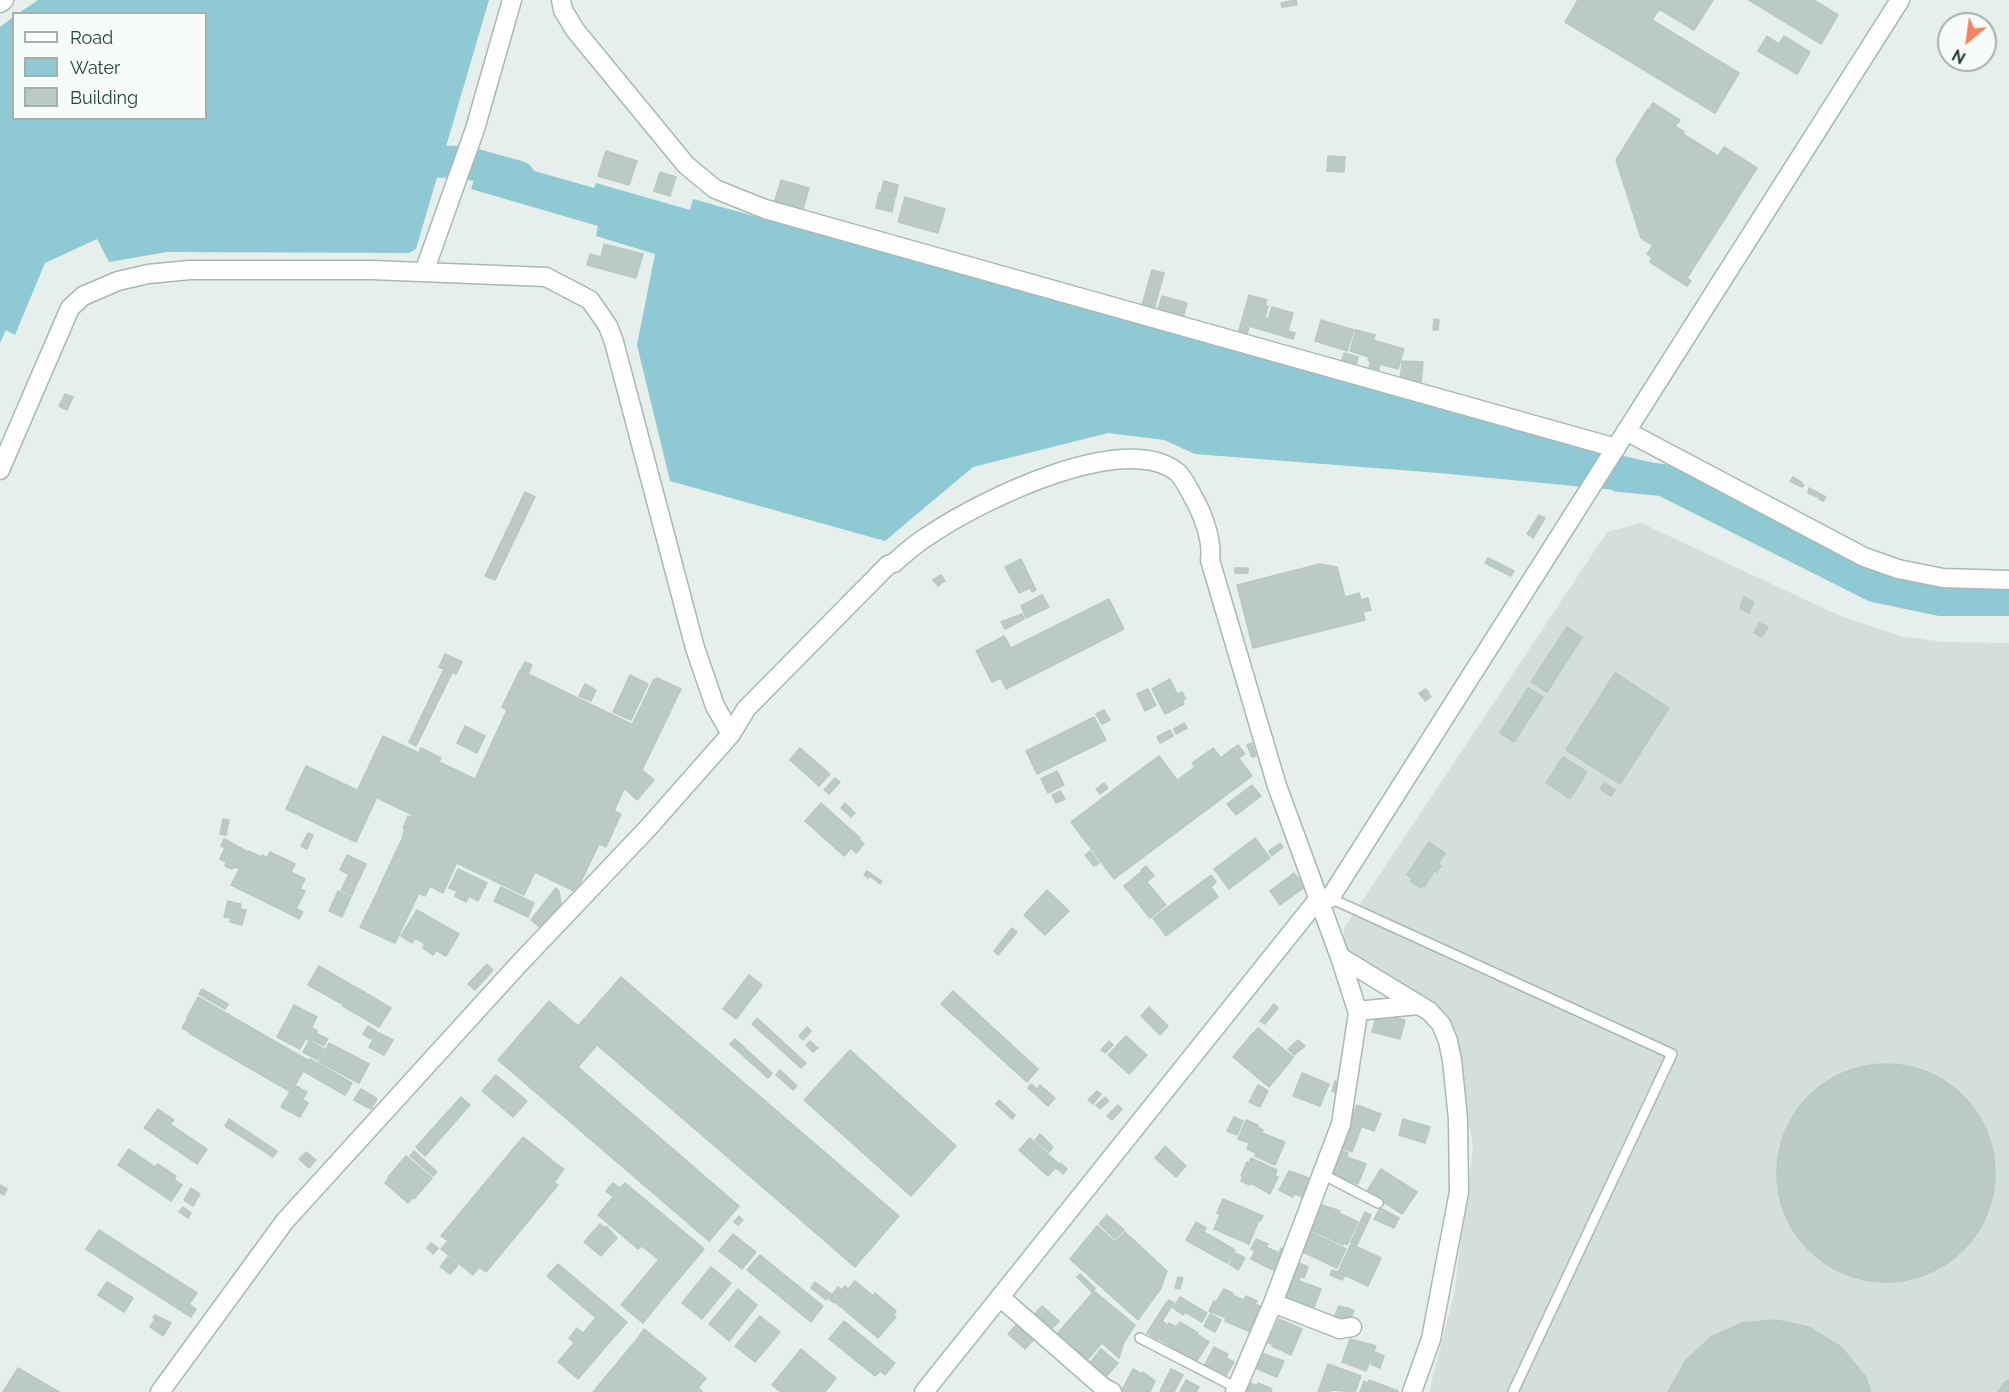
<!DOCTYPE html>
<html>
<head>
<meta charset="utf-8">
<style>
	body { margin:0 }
	#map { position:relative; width:2009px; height:1392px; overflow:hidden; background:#e6efeb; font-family:Raleway,sans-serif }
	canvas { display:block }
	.legend { position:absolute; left:12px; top:12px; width:195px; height:108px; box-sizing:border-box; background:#f7fbf9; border:2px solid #a3b1ad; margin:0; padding:8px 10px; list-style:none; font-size:18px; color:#24423a }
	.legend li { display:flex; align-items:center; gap:12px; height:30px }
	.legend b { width:30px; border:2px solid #a3b1ad }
	.north { position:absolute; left:1937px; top:12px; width:60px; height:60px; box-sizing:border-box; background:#f7fbf9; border:2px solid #a3b1ad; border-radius:50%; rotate:209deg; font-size:16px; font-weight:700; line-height:24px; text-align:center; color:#24423a }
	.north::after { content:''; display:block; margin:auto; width:21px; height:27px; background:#f4845f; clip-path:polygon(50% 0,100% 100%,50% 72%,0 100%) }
</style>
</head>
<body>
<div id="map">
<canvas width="2009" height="1392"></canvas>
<ul class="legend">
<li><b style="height:8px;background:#fff"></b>Road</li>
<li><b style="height:16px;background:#8ec9d4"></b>Water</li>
<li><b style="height:16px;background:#bbcac4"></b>Building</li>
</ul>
<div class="north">N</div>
</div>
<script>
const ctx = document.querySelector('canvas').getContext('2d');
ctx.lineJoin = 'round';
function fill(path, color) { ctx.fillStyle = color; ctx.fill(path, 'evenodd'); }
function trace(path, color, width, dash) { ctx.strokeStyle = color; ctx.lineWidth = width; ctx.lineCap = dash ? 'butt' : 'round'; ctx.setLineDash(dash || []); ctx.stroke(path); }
const built = new Path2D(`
	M1641,523L1838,615L1901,636L1943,642L2009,643V1392H1429L1454,1294L1473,1146L1452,1034L1344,950V928L1607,532Z`);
const water = new Path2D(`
	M38,0H489L416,249L409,253L167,252L109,262L97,239L45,263L15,335L6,330L0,343V27L13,17L14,118H206V14L19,13Z
	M482,156L594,188L596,183L690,210L693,199L1546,438L1667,466L1657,494L1439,473L1195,454L1164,440L1108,433L973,467L885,541L670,481L637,345L655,254L596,236L598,226L471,189Z`);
const river = new Path2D(`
	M400,161L465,162L519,177
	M1620,476L1663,480L1874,586L1941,600H2009`);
const building = new Path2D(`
	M1296,0L1297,5L1282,7L1281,3Z
	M1578,0H1713L1694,30L1659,9L1652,20L1739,73L1715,113L1565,22Z
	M1749,0H1814L1838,15L1821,44Z
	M1767,36L1779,44L1784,36L1810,52L1797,74L1758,51Z
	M1653,103L1680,120L1676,125L1650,108Z
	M1648,109L1684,132L1633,213L1616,160Z
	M1683,134L1718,156L1659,249L1641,238L1633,213Z
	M1724,147L1757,168L1687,278L1691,281L1687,286L1650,262L1652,258L1647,254L1653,245L1659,249Z
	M606,151L637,161L629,185L598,176Z
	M1328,156L1345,157L1344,172L1327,171Z
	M660,172L676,177L670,196L654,191Z
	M781,180L809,188L802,212L774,204Z
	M884,181L898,185L896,196L881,193Z
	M879,193L895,197L892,212L876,208Z
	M905,197L945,209L938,233L898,222Z
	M604,244L643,254L636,278L587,265L590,254L601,257Z
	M1152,270L1164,273L1153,313L1141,309Z
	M1249,295L1267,300L1265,305L1268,306L1265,318L1268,319L1272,307L1293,313L1288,331L1295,333L1293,339L1249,326L1246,339L1237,337Z
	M1162,296L1187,303L1182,321L1157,313Z
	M1434,319L1439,320L1438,330H1433Z
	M1321,320L1347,328L1341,349L1315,341Z
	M1347,328L1354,330L1347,351L1341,349Z
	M1356,330L1375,335L1369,357L1350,351Z
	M1374,340L1376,341L1370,361L1368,360Z
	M1376,341L1404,349L1398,369L1380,364L1379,370L1369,367Z
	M1344,353L1358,357L1355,369L1341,364Z
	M1402,361L1423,362L1421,384L1400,382Z
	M65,394L73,397L67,410L59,406Z
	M1793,477L1801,482L1804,485L1802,487L1790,481Z
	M1809,488L1826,497L1823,501L1819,499L1820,498L1808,493Z
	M525,492L535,497L495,580L485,576Z
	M1539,515L1545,518L1533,538L1527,534Z
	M1488,558L1514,571L1511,576L1485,563Z
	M1021,559L1036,590L1032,592L1030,588L1019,593L1005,567Z
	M1320,564L1337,567L1345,597L1359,593L1361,600L1368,598L1371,610L1363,612L1365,620L1253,648L1237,585Z
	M1235,568H1248V573H1235Z
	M941,575L945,581L938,586L933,580Z
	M1042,595L1049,607L1026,618L1021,606Z
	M1744,597L1754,602L1749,613L1740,608Z
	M1109,599L1124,629L1006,689L1001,678L992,682L976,651L1004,636L1011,648Z
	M1022,614L1024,619L1005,629L1001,622Z
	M1759,623L1768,627L1762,637L1754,633Z
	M1567,627L1582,637L1547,692L1531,682Z
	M445,654L462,662L456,674L439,667Z
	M525,662L532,665L528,674L521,670Z
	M444,669L452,673L416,746L409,742Z
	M520,670L658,737L642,770L634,763L624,774L620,784L625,787L614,811L621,814L606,847L599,844L576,892L535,872L524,895L402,837L405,829L403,828L408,816L411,817L413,815L358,789L383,736L419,753L421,748L441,758L439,762L475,779L507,710L502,707Z
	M1615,673L1669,708L1620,784L1566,750Z
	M630,675L648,684L631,720L613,712Z
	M657,678L681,689L658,737L632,725L654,679L656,680Z
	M1170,679L1177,694L1182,692L1186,699L1182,700L1184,704L1165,714L1152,689Z
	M585,684L596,690L591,701L579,696Z
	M1528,688L1543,697L1514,742L1500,733Z
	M1148,689L1156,705L1145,711L1137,694Z
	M1426,689L1431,697L1425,701L1419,693Z
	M1104,710L1110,720L1102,724L1096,714Z
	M1094,717L1106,740L1037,774L1026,751Z
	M1184,723L1187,728L1176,734L1174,729Z
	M465,726L485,736L477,753L457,743Z
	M1170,730L1173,736L1160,743L1157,737Z
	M1252,743L1256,756L1252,757L1247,745Z
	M1238,745L1245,754L1239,758L1232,749Z
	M800,748L830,774L819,786L790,760Z
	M1213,748L1221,758L1200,774L1192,763Z
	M1232,749L1252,776L1114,879L1071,822L1125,781L1144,805L1195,767L1200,774Z
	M1159,756L1177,780L1144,805L1125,781Z
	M1563,757L1587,772L1570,799L1546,783Z
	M634,763L654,780L637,800L625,789V787L620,784L624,774Z
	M306,766L376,799L356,842L286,809Z
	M1057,771L1064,785L1048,793L1041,779Z
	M835,778L840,782L829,794L824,790Z
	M1104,783L1108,788L1100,794L1096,789Z
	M1604,783L1615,790L1611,796L1600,789Z
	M1252,785L1261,796L1236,815L1227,804Z
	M1060,791L1065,799L1056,803L1052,795Z
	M821,803L860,838L844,856L805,821Z
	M845,803L855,813L851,817L841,808Z
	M223,819L229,820L226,835L220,834Z
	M308,833L313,835L307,849L301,846Z
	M1255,838L1270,858L1229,889L1214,869Z
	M224,839L229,841L225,848L221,846Z
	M402,839L456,864L443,893L430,886L425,896L384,877Z
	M860,840L864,844L856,853L852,849Z
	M228,841L248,852L240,869L234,866L232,869L225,866L226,862L220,859Z
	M1429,842L1445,853L1438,864L1441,866L1437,872L1434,871L1424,887L1422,885L1421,888L1410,881L1412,878L1407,875Z
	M1280,843L1283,847L1272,856L1269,851Z
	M249,851L305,879L300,889L305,891L297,907L292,905L288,913L231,885Z
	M1090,851L1099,863L1094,866L1085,855Z
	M270,852L295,864L291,872L261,857L262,855L267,858Z
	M347,855L366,864L359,880L340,870Z
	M1146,866L1154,876L1149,880L1141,870Z
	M458,869L487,883L478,901L469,896L466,902L455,896L457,891L449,888Z
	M867,871L882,881L880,884L870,876L868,878L864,875Z
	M1142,871L1149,880L1147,882L1166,905L1150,918L1124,886Z
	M1294,873L1305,887L1280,905L1270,891Z
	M1211,875L1216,882L1211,887L1218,897L1166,936L1153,918Z
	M348,876L358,881L352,895L341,890Z
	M384,877L419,893L395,943L377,935L394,901L377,893Z
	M501,887L534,903L528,917L494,901Z
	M556,888L559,891L561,903L542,929L531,920Z
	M1047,890L1069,911L1045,935L1024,915Z
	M338,891L351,897L342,917L329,911Z
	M377,893L394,901L377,935L360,927Z
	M228,901L235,903L231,918L224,917Z
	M235,903L241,904L240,909L246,910L242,925L230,922Z
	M291,906L303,912L299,919L288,913Z
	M417,910L459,934L446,956L436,950L433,955L423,948L425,944L415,938L412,943L401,936Z
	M1012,928L1017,932L998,955L994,951Z
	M487,964L493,970L475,990L468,984Z
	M319,966L353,986L342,1004L308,985Z
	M749,975L762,985L736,1019L723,1009Z
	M621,977L899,1216L866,1254L799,1196L788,1209L597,1045L578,1067L739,1206L709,1241L498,1060L549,1001L578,1026Z
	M354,986L391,1008L379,1027L343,1006Z
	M202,989L228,1004L225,1009L199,994Z
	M953,991L1038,1069L1027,1082L941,1004Z
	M198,997L309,1061L291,1092L189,1033L196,1022L187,1017Z
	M1274,1004L1278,1008L1265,1024L1260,1021Z
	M294,1005L317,1017L300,1049L277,1037Z
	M1149,1007L1168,1026L1160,1035L1141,1016Z
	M1376,1016L1394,1020V1017L1405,1020L1400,1039L1372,1032Z
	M188,1018L196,1022L190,1032L182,1028Z
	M757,1018L806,1063L801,1068L752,1024Z
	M368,1026L376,1031L371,1039L363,1034Z
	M807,1027L811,1031L803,1040L799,1036Z
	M312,1028L317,1031L312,1042L307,1039Z
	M1258,1028L1293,1057L1289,1063L1253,1034Z
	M377,1032L393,1040L384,1055L369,1047Z
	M1253,1033L1289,1063L1269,1087L1233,1057Z
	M317,1034L328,1039L324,1046L314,1041Z
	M1126,1036L1147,1055L1129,1074L1108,1055Z
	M735,1039L772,1073L768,1078L730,1044Z
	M1298,1040L1305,1046L1294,1055L1288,1049Z
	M309,1041L324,1049L318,1060L303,1052Z
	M810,1041L818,1048L813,1052L806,1045Z
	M1109,1041L1113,1045L1105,1053L1101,1050Z
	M329,1043L369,1064L359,1083L319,1062Z
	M850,1050L956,1146L911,1196L804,1100Z
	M310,1059L352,1083L345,1095L303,1071Z
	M1777 1173a109 109 0 1 1 218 0a109 109 0 1 1-218 0Z
	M780,1070L797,1086L793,1090L776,1075Z
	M1302,1073L1329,1084L1320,1106L1293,1096Z
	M496,1075L527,1101L513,1117L482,1091Z
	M1335,1081L1343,1085L1340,1094L1332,1091Z
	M1031,1084L1037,1089L1040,1085L1055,1098L1048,1106L1028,1088Z
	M1258,1085L1268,1091L1260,1107L1249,1102Z
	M296,1086L307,1092L302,1100L291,1093Z
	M361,1089L371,1095L365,1106L354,1100Z
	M1097,1091L1101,1094L1093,1104L1088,1100Z
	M290,1092L308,1103L300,1117L281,1107Z
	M372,1095L377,1099L371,1109L365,1106Z
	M461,1097L470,1105L425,1156L416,1147Z
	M1105,1097L1109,1101L1100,1109L1096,1105Z
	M999,1100L1015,1115L1012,1119L996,1104Z
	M1118,1105L1122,1109L1112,1120L1107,1116Z
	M1357,1105L1381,1114L1374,1131L1350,1122Z
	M158,1109L174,1120L170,1124L207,1149L197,1164L144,1128Z
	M1234,1117L1243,1121L1237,1135L1227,1131Z
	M229,1119L277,1151L273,1157L225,1126Z
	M1403,1119L1430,1127L1425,1143L1399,1135Z
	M1246,1120L1258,1125L1257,1127L1263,1130L1262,1133L1285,1142L1275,1165L1255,1156L1256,1153L1247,1149L1249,1143L1238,1139Z
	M1349,1123L1361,1128L1352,1152L1340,1147Z
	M1040,1134L1053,1147L1049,1152L1035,1140Z
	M523,1137L551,1159L541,1172L558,1185L486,1272L479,1267L473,1275L441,1249L448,1241L441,1236Z
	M1030,1138L1059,1164L1048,1176L1019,1150Z
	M1165,1146L1186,1166L1176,1177L1155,1158Z
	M129,1149L155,1167L158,1164L176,1176L174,1180L182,1185L171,1201L118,1165Z
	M1339,1149L1348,1153L1347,1157L1366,1164L1358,1184L1330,1174Z
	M414,1151L437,1172L433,1176L410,1156Z
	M306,1152L316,1160L309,1168L299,1159Z
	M406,1156L432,1178L414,1199L388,1177Z
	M1251,1158L1277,1170L1275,1176L1278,1177L1270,1194L1251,1183L1250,1185L1241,1181L1243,1177L1241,1175L1247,1162L1249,1163Z
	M551,1160L564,1169L555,1181L542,1172Z
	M1061,1163L1067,1169L1063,1174L1056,1168Z
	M1381,1169L1417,1192L1402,1214L1367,1191Z
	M1289,1171L1301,1175L1293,1197L1279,1190Z
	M1301,1175L1313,1180L1306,1198L1295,1194Z
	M389,1178L412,1198L408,1203L385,1183Z
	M613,1183L620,1188L625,1183L683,1231L659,1260L642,1246L638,1249L598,1215L613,1197L606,1191Z
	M0,1185L7,1189L4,1195L0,1193Z
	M191,1188L200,1194L193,1206L184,1200Z
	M799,1196L866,1254L855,1267L788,1209Z
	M1223,1199L1263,1216L1260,1221L1259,1220L1249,1244L1214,1229L1220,1215L1217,1213Z
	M1322,1205L1340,1211L1339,1213L1358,1222L1347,1245L1344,1243L1343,1245L1311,1230Z
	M183,1207L191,1213L188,1218L179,1212Z
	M1380,1208L1399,1218L1394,1228L1374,1219Z
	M1365,1212L1371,1215L1357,1245L1351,1242Z
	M1107,1215L1124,1230L1115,1239L1099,1224Z
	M739,1216L743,1220L738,1225L734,1222Z
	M1196,1222L1206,1228L1204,1232L1235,1250L1227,1263L1186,1240Z
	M600,1224L605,1228L606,1226L617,1238L601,1256L584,1242Z
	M1097,1226L1115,1242L1125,1232L1167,1271L1161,1288L1138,1320L1070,1259Z
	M99,1230L175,1279L163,1299L86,1249Z
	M683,1231L704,1249L662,1299L641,1281Z
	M1310,1232L1346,1249L1337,1268L1301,1251Z
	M733,1234L756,1252L742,1269L719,1251Z
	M1256,1239L1268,1244L1266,1247L1279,1253L1281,1248L1287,1251L1277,1272L1251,1259L1255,1251L1251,1249Z
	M431,1243L438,1248L433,1254L427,1248Z
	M1351,1244L1381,1258L1368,1286L1338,1272Z
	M1235,1253L1245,1258L1238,1270L1229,1264Z
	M760,1255L823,1306L811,1322L747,1270Z
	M448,1257L458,1265L450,1274L440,1267Z
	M1299,1263L1308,1267L1304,1278L1300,1276L1299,1281L1321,1289L1313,1310L1285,1299Z
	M558,1264L627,1322L578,1379L558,1362L574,1343L569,1338L577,1328L583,1333L596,1318L547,1276Z
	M711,1267L731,1283L702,1319L682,1303Z
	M1332,1270L1345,1275L1342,1280L1330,1275Z
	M1080,1274L1095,1288L1092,1292L1077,1277Z
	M1178,1277L1183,1278L1180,1289L1175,1288Z
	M175,1279L197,1293L189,1304L196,1309L191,1317L163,1299Z
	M641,1281L662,1299L643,1323L621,1305Z
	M855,1281L873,1296L875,1293L896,1311L894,1315L896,1317L878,1338L836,1303Z
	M107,1282L133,1298L124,1312L98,1295Z
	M815,1282L831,1294L826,1300L811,1288Z
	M845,1286L847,1288L834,1303L829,1299L838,1287L842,1290Z
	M738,1289L757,1305L729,1341L709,1324Z
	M1224,1289L1233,1293L1232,1295L1244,1300L1246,1296L1257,1301L1255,1304L1264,1308L1253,1333L1225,1321L1226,1318L1209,1311L1214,1301L1216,1302Z
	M1094,1291L1135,1325L1124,1342L1119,1358L1102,1343L1087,1360L1057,1334Z
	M1180,1297L1207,1313L1202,1322L1185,1312L1183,1315L1173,1308Z
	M1169,1300L1174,1303L1162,1321L1166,1324L1157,1339L1147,1333L1166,1303Z
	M1042,1306L1059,1321L1048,1333L1031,1318Z
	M1339,1306L1347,1308L1342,1320L1334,1317Z
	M1348,1308L1354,1311L1349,1322L1343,1320Z
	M1210,1314L1221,1320L1215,1332L1204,1326Z
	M155,1315L171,1323L163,1336L150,1327L155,1319L153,1318Z
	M760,1316L780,1332L755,1362L735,1346Z
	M1279,1319L1302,1329L1291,1355L1272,1346L1273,1344L1268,1343Z
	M1776,1320L1809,1327L1841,1347L1865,1376L1871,1392H1668L1686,1360L1711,1337L1742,1323Z
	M844,1321L895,1363L885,1375L880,1371L875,1376L829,1339Z
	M1180,1322L1198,1333L1185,1355L1159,1339L1169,1323L1176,1327Z
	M1017,1324L1034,1339L1025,1349L1008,1334Z
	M644,1329L706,1378L698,1388L638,1338Z
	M1198,1335L1209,1342L1196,1362L1185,1355Z
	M638,1338L702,1391V1392H593Z
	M1350,1339L1376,1346L1366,1371L1342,1362Z
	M1214,1347L1228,1354L1226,1358L1234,1362L1225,1377L1204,1366Z
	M801,1349L836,1378L825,1392H781L772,1385Z
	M1101,1349L1118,1363L1105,1378L1089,1364Z
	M1375,1352L1384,1356L1380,1368L1371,1364Z
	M1261,1353L1284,1361L1277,1377L1255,1368Z
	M1328,1364L1361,1376L1355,1392L1331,1390L1330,1392H1318Z
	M18,1368L59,1392H3Z
	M1133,1369L1142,1374L1143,1372L1155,1381L1150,1392H1126L1122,1390Z
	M1171,1369L1183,1375L1174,1392H1162L1160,1391Z
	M1186,1380L1199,1387L1196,1392H1180Z
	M1369,1380L1398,1391V1392H1360L1364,1381L1368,1383Z
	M2009,1380V1392H1998L2004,1383Z
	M1250,1383L1257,1386L1258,1383L1272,1389L1271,1392H1244Z`);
const lane = new Path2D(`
	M1330,898L1672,1054L1513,1392
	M1322,1174L1378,1203
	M1140,1338L1237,1388`);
const street = new Path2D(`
	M561,0L563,10L575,30L686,165L715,189L765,209L1616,448
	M0,3L4,0
	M424,272L475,129L512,0
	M1626,431L1864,557L1898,569L1943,578L2009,580
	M0,470L70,308L83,296L118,281L148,274L190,270H372L546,277L590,300L608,326L614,342L695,648L715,706L731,734
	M1357,1011L1418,1005
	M1000,1297L1104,1388L1112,1392
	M1273,1303L1340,1329L1352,1327
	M160,1392L285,1221L518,965L648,828L731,734L746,709L888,565L894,563C907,551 919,541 934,532C983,500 1123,430 1177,472C1183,477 1188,488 1192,495C1202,512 1213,540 1210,560L1277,786L1340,957L1429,1011L1441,1024L1448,1041L1452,1060L1458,1119L1459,1192L1431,1339L1412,1392
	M1235,1392L1273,1303L1341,1124L1358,1013L1340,957`);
const secondary = new Path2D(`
	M924,1392L1319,898H1330C1518,597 1710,299 1900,0`);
fill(built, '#d4dfda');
fill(water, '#8ec9d4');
trace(river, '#8ec9d4', 32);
fill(building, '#bbcac4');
trace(building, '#b8c9c2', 1.5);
trace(lane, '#a8b8b2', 12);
trace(street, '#a8b8b2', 21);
trace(secondary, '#a4bbb3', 21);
trace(lane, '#fff', 9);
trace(street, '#fff', 18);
trace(secondary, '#fff', 18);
</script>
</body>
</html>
